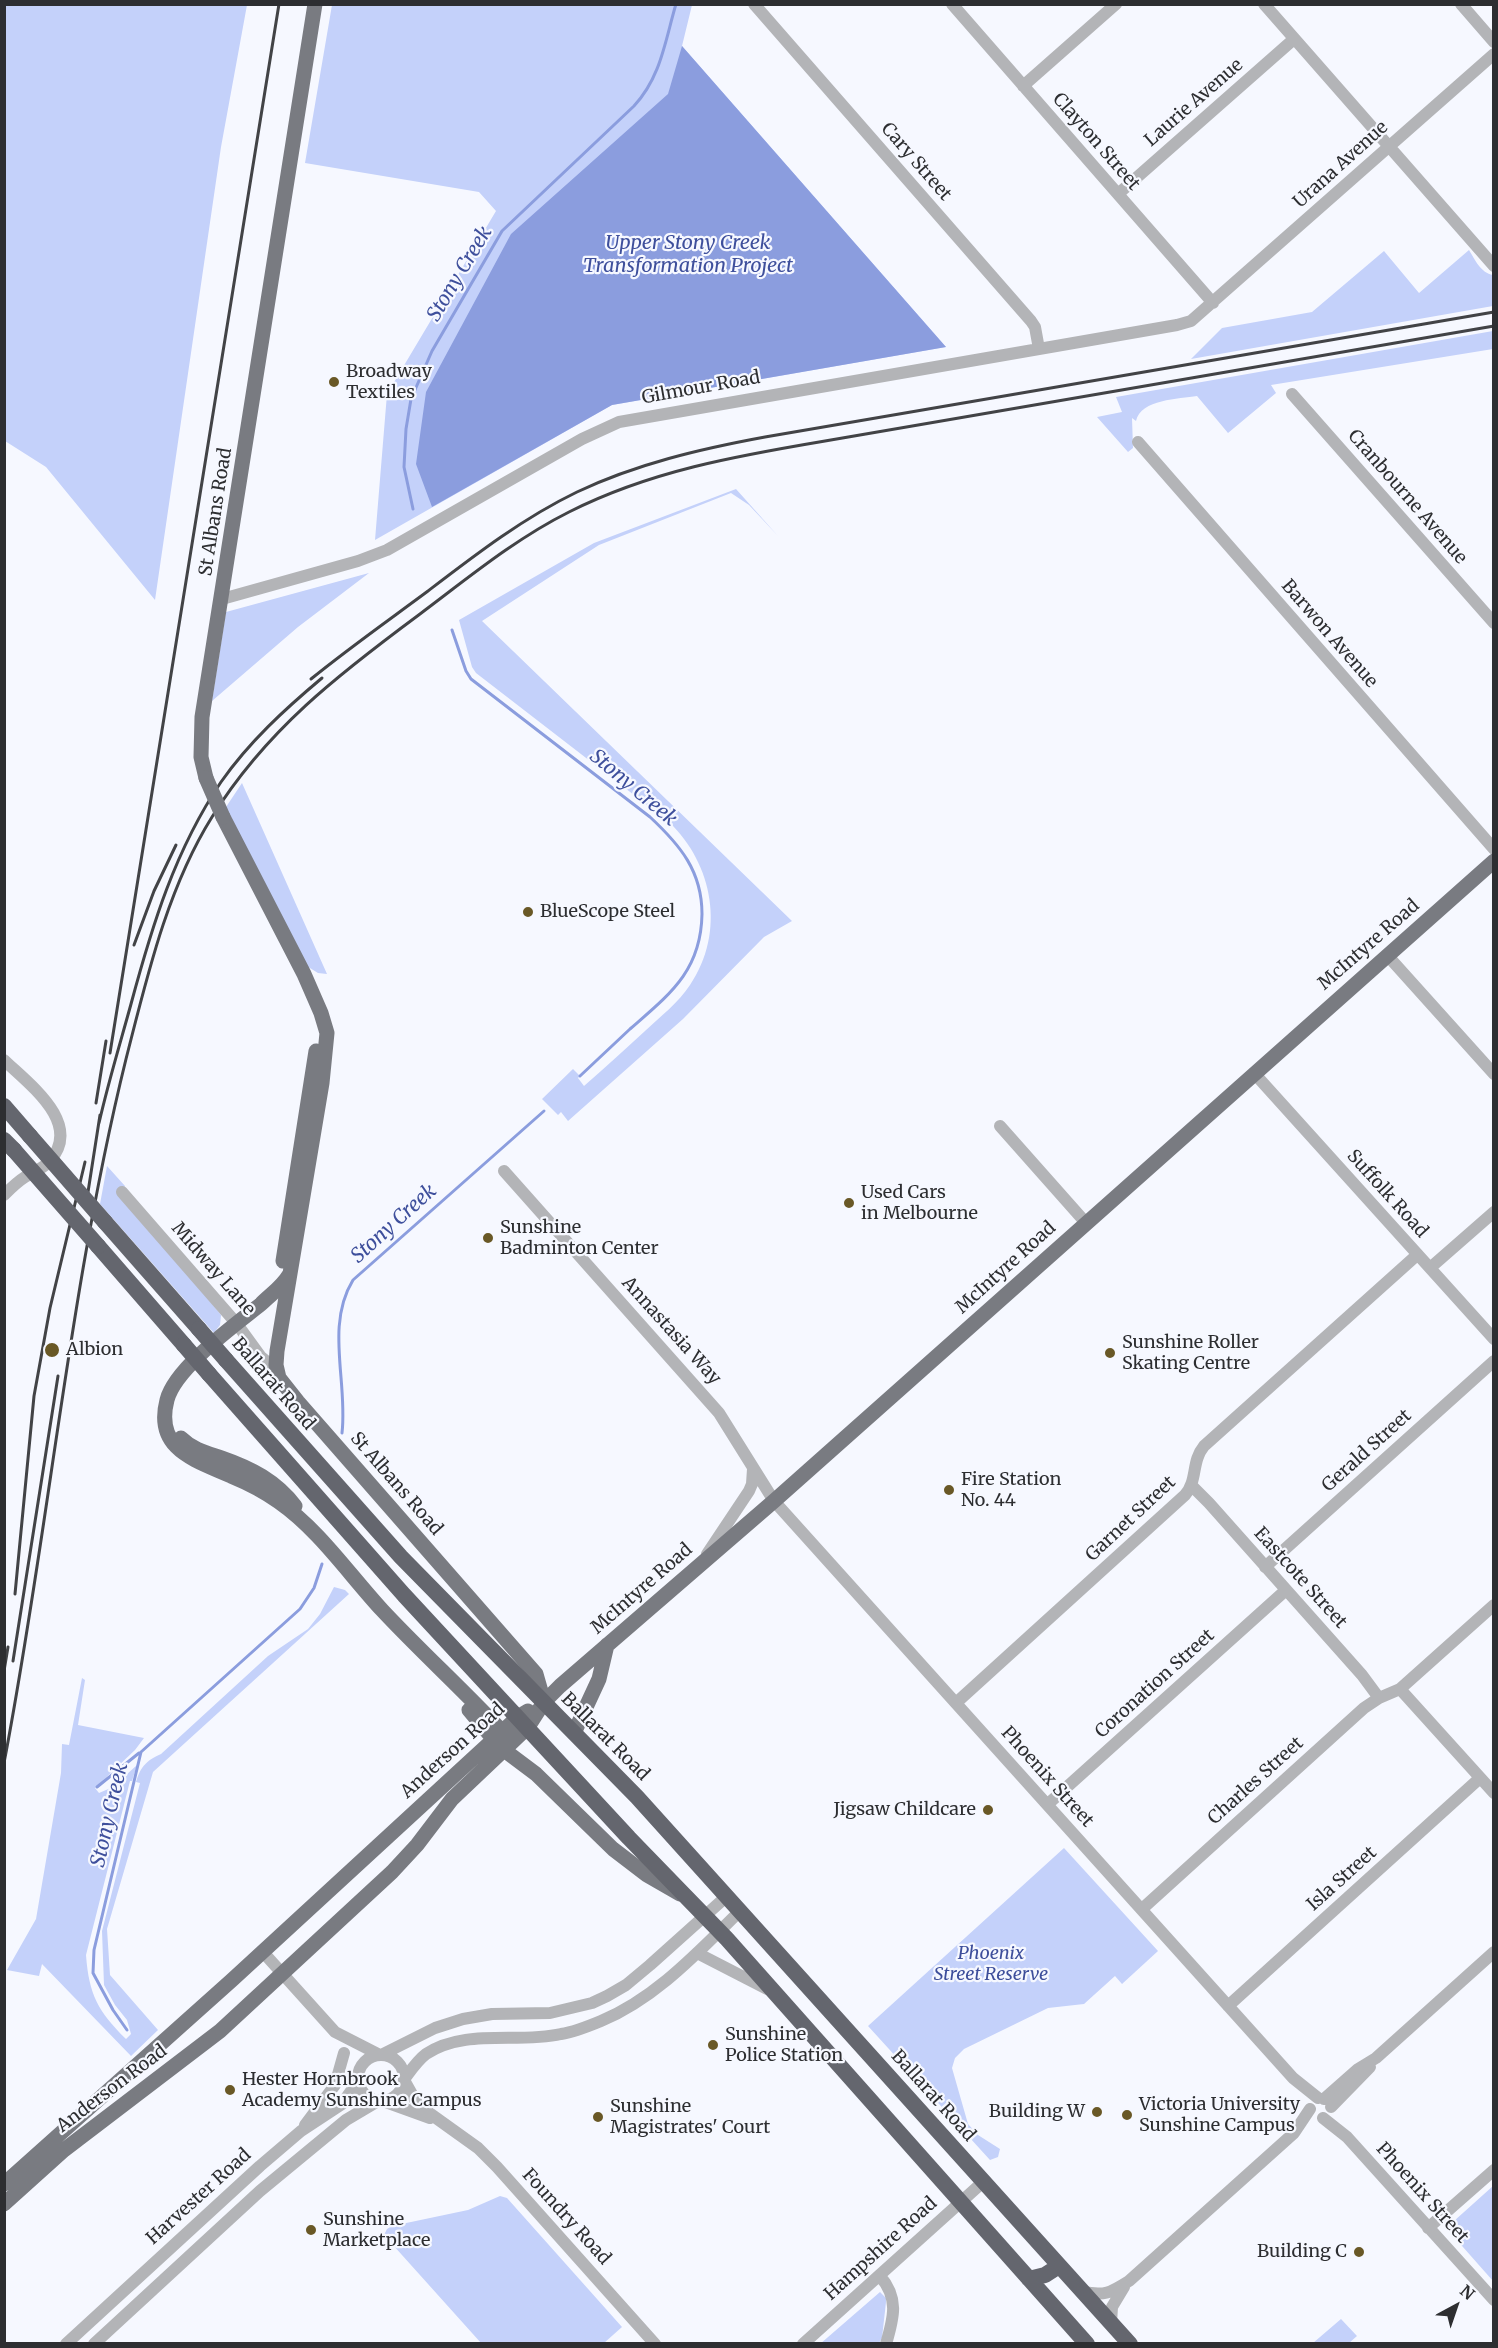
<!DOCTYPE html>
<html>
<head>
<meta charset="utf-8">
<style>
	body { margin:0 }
	#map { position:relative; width:1498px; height:2348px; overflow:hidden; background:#f6f8ff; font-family:Merriweather,serif }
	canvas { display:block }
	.frame { position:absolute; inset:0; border:6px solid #2d2e31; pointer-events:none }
	.north { position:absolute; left:1426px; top:2276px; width:60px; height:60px; -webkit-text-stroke:4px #f6f8ff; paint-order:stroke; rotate:40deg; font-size:16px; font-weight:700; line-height:24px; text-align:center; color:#2d2e31 }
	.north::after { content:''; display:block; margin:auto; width:21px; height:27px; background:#2d2e31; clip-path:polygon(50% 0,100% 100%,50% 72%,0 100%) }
</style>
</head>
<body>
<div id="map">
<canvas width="1498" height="2348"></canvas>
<div class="frame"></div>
<div class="north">N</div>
</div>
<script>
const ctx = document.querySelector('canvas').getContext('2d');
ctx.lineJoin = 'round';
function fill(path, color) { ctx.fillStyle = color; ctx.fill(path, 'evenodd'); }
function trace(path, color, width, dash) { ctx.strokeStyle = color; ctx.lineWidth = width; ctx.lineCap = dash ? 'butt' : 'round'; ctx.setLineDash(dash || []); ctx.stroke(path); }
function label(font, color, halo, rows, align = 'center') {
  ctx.font = font + ' Merriweather,serif'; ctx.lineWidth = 4.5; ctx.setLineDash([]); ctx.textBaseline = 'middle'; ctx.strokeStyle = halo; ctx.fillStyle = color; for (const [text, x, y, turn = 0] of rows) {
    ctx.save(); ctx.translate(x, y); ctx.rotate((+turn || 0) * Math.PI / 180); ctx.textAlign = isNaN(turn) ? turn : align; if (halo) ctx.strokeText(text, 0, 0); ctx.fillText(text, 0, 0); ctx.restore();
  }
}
const green = new Path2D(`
	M4,5H247L221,147L155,600L46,467L5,441Z
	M332,5H692L682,46L946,347L612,405L375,540L387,394L496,211L479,192L305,163Z
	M1469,250C1475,260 1481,273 1493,275V306L1191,359L1222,328L1312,312L1384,251L1419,293Z
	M1493,331V349L1271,385L1276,393L1228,433L1197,396C1179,399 1141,399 1136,421L1132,418L1133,448L1128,452L1097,417L1122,412L1116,397Z
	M736,489L778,536L749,505L731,493L599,545L482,621L792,921L764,937L683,1019L568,1121L561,1112L558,1115L542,1099L573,1069L580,1076L578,1078L584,1086C605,1068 625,1049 645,1031C661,1016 678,1003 690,985C726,932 713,864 669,822L476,673L472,667L459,620L594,543Z
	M369,573L298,627L212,701L226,612Z
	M242,783L327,974L318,973L305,965L226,807Z
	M107,1166L125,1186L122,1190L221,1315L220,1325L214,1333L100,1204Z
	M334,1587L345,1590L349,1594L153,1772L107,1929L110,1975L158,2030L131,2056L42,1964L39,1976L7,1970L36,1919L61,1773L62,1744L69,1745L82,1678L85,1680L78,1725L144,1738L135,1750L95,1788L99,1793L113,1787L137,1765L132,1781H130L86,1955C89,1995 98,2011 126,2039L131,2034L127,2020L115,2005L104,1985L102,1931L140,1783L136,1782C141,1766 146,1761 161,1754L268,1656L308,1629L320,1614Z
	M1064,1848L1158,1951L1122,1984L1115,1976L1084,2004L1048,2008L964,2049L955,2058L952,2068L968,2124L978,2135L1000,2149L998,2157L990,2160L868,2026Z
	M1493,2186V2281L1455,2238L1454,2221Z
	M500,2196L507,2198L622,2327L604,2343H481L384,2235L387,2229L392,2226L468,2210Z
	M880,2292L886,2298V2302L882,2338L879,2343L820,2344Z
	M1341,2319L1357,2336L1349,2343H1313Z`);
const water = new Path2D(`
	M682,46L946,347L612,405L432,507L416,464L426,392L511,234L668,94Z`);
const stream = new Path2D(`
	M413,509L404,467L406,429L411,399L432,351L502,231L634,106C661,77 665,41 676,4
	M452,630L466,671L471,679L650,817C680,845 702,871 702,914C701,971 670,994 630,1029C613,1045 597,1060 580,1076
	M342,1433C348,1382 325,1326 353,1280L544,1111
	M97,1787L139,1753
	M127,2030L113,2010L93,1973L94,1950L141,1752L300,1609L314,1588L322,1564`);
const minor = new Path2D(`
	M754,4L1031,321L1035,327L1039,349
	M952,4L1213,303
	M1264,4L1494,266
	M1461,4L1494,42
	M1023,86L1116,4
	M1118,194L1294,39
	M1292,394L1494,623
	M1138,442L1494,849
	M222,599L358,561L387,550L582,439L619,422L1177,325L1191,321L1494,54
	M1387,955L1494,1074
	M4,1060C30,1085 84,1124 49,1162C42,1169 33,1172 25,1177C17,1182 11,1188 4,1195
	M1254,1073L1494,1339
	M1000,1126L1086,1223
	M504,1171L719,1413L774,1501L1293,2078L1318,2098
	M122,1192L237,1324L261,1357L277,1370
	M1430,1268L1494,1212
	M1192,1486L1209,1503L1362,1675L1379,1698
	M707,1554L749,1491L752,1484L753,1469
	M1265,1567L1494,1361
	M1400,1689L1494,1793
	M957,1702L1185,1495C1198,1480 1191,1462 1204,1446L1417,1255
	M1048,1804L1286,1590
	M1142,1909L1364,1708L1379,1698L1400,1689L1494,1605
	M262,1951L335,2032L380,2055
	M697,1953L767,1989
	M1228,2006L1480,1778
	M358 2078a23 23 0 1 1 46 0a23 23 0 1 1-46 0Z
	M381,2055L435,2028L463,2019L492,2014L550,2013L592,2003L607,1996L626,1985L650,1965L727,1896
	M405,2078C411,2070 418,2060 426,2054C466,2028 517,2044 561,2034C574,2032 589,2026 601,2021C656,1998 698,1952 740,1911
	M404,2080L418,2105L478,2148L497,2167L655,2344
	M1324,2099L1358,2069L1376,2058L1494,1952
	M383,2101L430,2118
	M1331,2107L1370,2067
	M1323,2118L1347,2137L1494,2300
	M305,2125L335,2085L344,2053
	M1428,2228L1494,2170
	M880,2276C899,2298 894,2317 886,2344
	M1083,2292C1105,2296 1110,2293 1129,2281L1294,2133L1310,2109
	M1111,2323L1112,2307L1124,2287
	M66,2344L260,2166L301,2131L342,2104L358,2081
	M94,2344L260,2191L346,2120L378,2101
	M803,2344L983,2182`);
const major = new Path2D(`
	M206,778L201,757L202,717L315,4
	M223,817L304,974L321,1013L327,1033L322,1083L277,1351L276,1365L279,1378L298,1402L536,1674L544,1702
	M283,1261L316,1051
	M289,1275C282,1287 271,1294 261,1304C235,1325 175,1368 167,1400C154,1450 196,1460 231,1476C248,1483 264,1491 279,1502C319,1530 348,1573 382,1610C423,1654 468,1694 509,1739
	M181,1438C193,1450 207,1453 222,1458C251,1468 276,1481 295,1506
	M469,1710L500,1747L536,1774L613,1849L647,1875L680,1894
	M574,1733L599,1679L607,1645
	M4,2184L232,1980L518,1717L528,1711
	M4,2204L64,2150L220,2031L392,1872L417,1845L452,1799L528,1727L544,1702L560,1686L774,1501L1494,861`);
const highway = new Path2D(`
	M4,1106L30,1136
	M4,1140L14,1150
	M105,1222L199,1329
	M98,1246L184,1345
	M226,1360L401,1557L637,1797L1130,2344
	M209,1374L404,1595L629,1838L727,1939L1087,2344
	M1029,2279L1045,2275L1059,2266`);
const rail = new Path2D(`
	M311,679C349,648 389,620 428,591C475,555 523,518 577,492C636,464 700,449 765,437L1494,312
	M134,945L154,891L176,845
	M110,1053L279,4
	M96,1103L106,1041
	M99,1123C108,1083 120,1044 131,1004C152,926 175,850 221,782C249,742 285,709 322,678
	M88,1192L100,1115
	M15,1594L34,1396L50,1308L85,1162
	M13,1661L58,1376
	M4,1671L8,1647
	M4,1763C49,1529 69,1290 126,1059C147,977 167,889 212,817C266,730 339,674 420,614C468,578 515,539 569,512C650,471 736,456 825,441L1494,326`);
const majorBridge = new Path2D(`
	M206,778L223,817`);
const highwayBridge = new Path2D(`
	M30,1136L105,1222
	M14,1150L98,1246
	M199,1329L226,1360
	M184,1345L209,1374`);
const markers = [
	[334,382,6,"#695826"],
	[528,912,6,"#695826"],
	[849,1203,6,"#695826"],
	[488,1238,6,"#695826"],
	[52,1350,8,"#695826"],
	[1110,1353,6,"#695826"],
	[949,1490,6,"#695826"],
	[988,1810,6,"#695826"],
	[713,2045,6,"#695826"],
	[230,2090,6,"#695826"],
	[1097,2112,6,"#695826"],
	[1127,2115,6,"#695826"],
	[598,2117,6,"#695826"],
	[311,2230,6,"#695826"],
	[1359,2252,6,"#695826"]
];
const streetNames = [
	["Laurie Avenue",1194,103,-41],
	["Clayton Street",1096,142,49],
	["Cary Street",916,162,49],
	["Urana Avenue",1341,165,-42],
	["Gilmour Road",701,388,-10],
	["Cranbourne Avenue",1407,497,49],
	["St Albans Road",216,512,-81],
	["Barwon Avenue",1329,634,49],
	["McIntyre Road",1369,945,-41],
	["Suffolk Road",1387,1194,48],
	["McIntyre Road",1006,1268,-42],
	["Midway Lane",213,1269,49],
	["Annastasia Way",671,1331,48],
	["Ballarat Road",273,1384,49],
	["Gerald Street",1367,1451,-42],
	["St Albans Road",396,1484,49],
	["Garnet Street",1131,1519,-43],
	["Eastcote Street",1300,1578,48],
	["McIntyre Road",642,1589,-41],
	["Coronation Street",1155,1684,-42],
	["Ballarat Road",605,1737,45],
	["Anderson Road",453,1751,-42],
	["Phoenix Street",1047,1777,48],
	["Charles Street",1256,1781,-42],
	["Isla Street",1342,1879,-42],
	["Anderson Road",112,2089,-37],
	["Ballarat Road",933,2096,48],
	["Phoenix Street",1422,2193,48],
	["Harvester Road",199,2197,-42],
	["Foundry Road",566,2217,48],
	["Hampshire Road",881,2249,-42]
];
const poiNames = [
	["Broadway",346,372],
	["Textiles",346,393],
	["BlueScope Steel",540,912],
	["Used Cars",861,1193],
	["in Melbourne",861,1214],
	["Sunshine",500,1228],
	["Badminton Center",500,1249],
	["Sunshine Roller",1122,1343],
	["Skating Centre",1122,1364],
	["Albion",66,1350],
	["Fire Station",961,1480],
	["No. 44",961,1501],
	["Jigsaw Childcare",976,1810,"right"],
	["Sunshine",725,2035],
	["Police Station",725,2056],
	["Hester Hornbrook",242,2080],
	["Academy Sunshine Campus",242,2101],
	["Victoria University",1139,2105],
	["Sunshine Campus",1139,2126],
	["Sunshine",610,2107],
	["Magistrates' Court",610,2128],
	["Building W",1085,2112,"right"],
	["Sunshine",323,2220],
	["Marketplace",323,2241],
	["Building C",1347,2252,"right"]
];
const parkNames = [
	["Phoenix",991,1954],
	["Street Reserve",991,1975]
];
const waterNames = [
	["Upper Stony Creek",688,243],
	["Transformation Project",688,266],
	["Stony Creek",460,274,-59],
	["Stony Creek",633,788,40],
	["Stony Creek",394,1224,-42],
	["Stony Creek",110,1815,-77]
];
fill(green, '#c4d1fa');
fill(water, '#8b9dde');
trace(stream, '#8b9dde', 3);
trace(minor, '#b3b4b7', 12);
trace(major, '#797b81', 15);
trace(highway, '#64666e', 16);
trace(rail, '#424346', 3);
trace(majorBridge, '#797b81', 15);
trace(highwayBridge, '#64666e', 16);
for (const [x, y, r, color] of markers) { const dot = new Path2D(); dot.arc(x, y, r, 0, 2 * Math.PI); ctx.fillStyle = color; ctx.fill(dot); trace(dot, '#f6f8ff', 2); }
label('18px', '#2d2e31', '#f6f8ff', streetNames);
label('18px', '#2d2e31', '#f6f8ff', poiNames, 'left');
label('italic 18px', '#3d4e9b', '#f6f8ff', parkNames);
label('italic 20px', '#3e4f9c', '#f6f8ff', waterNames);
</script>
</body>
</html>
